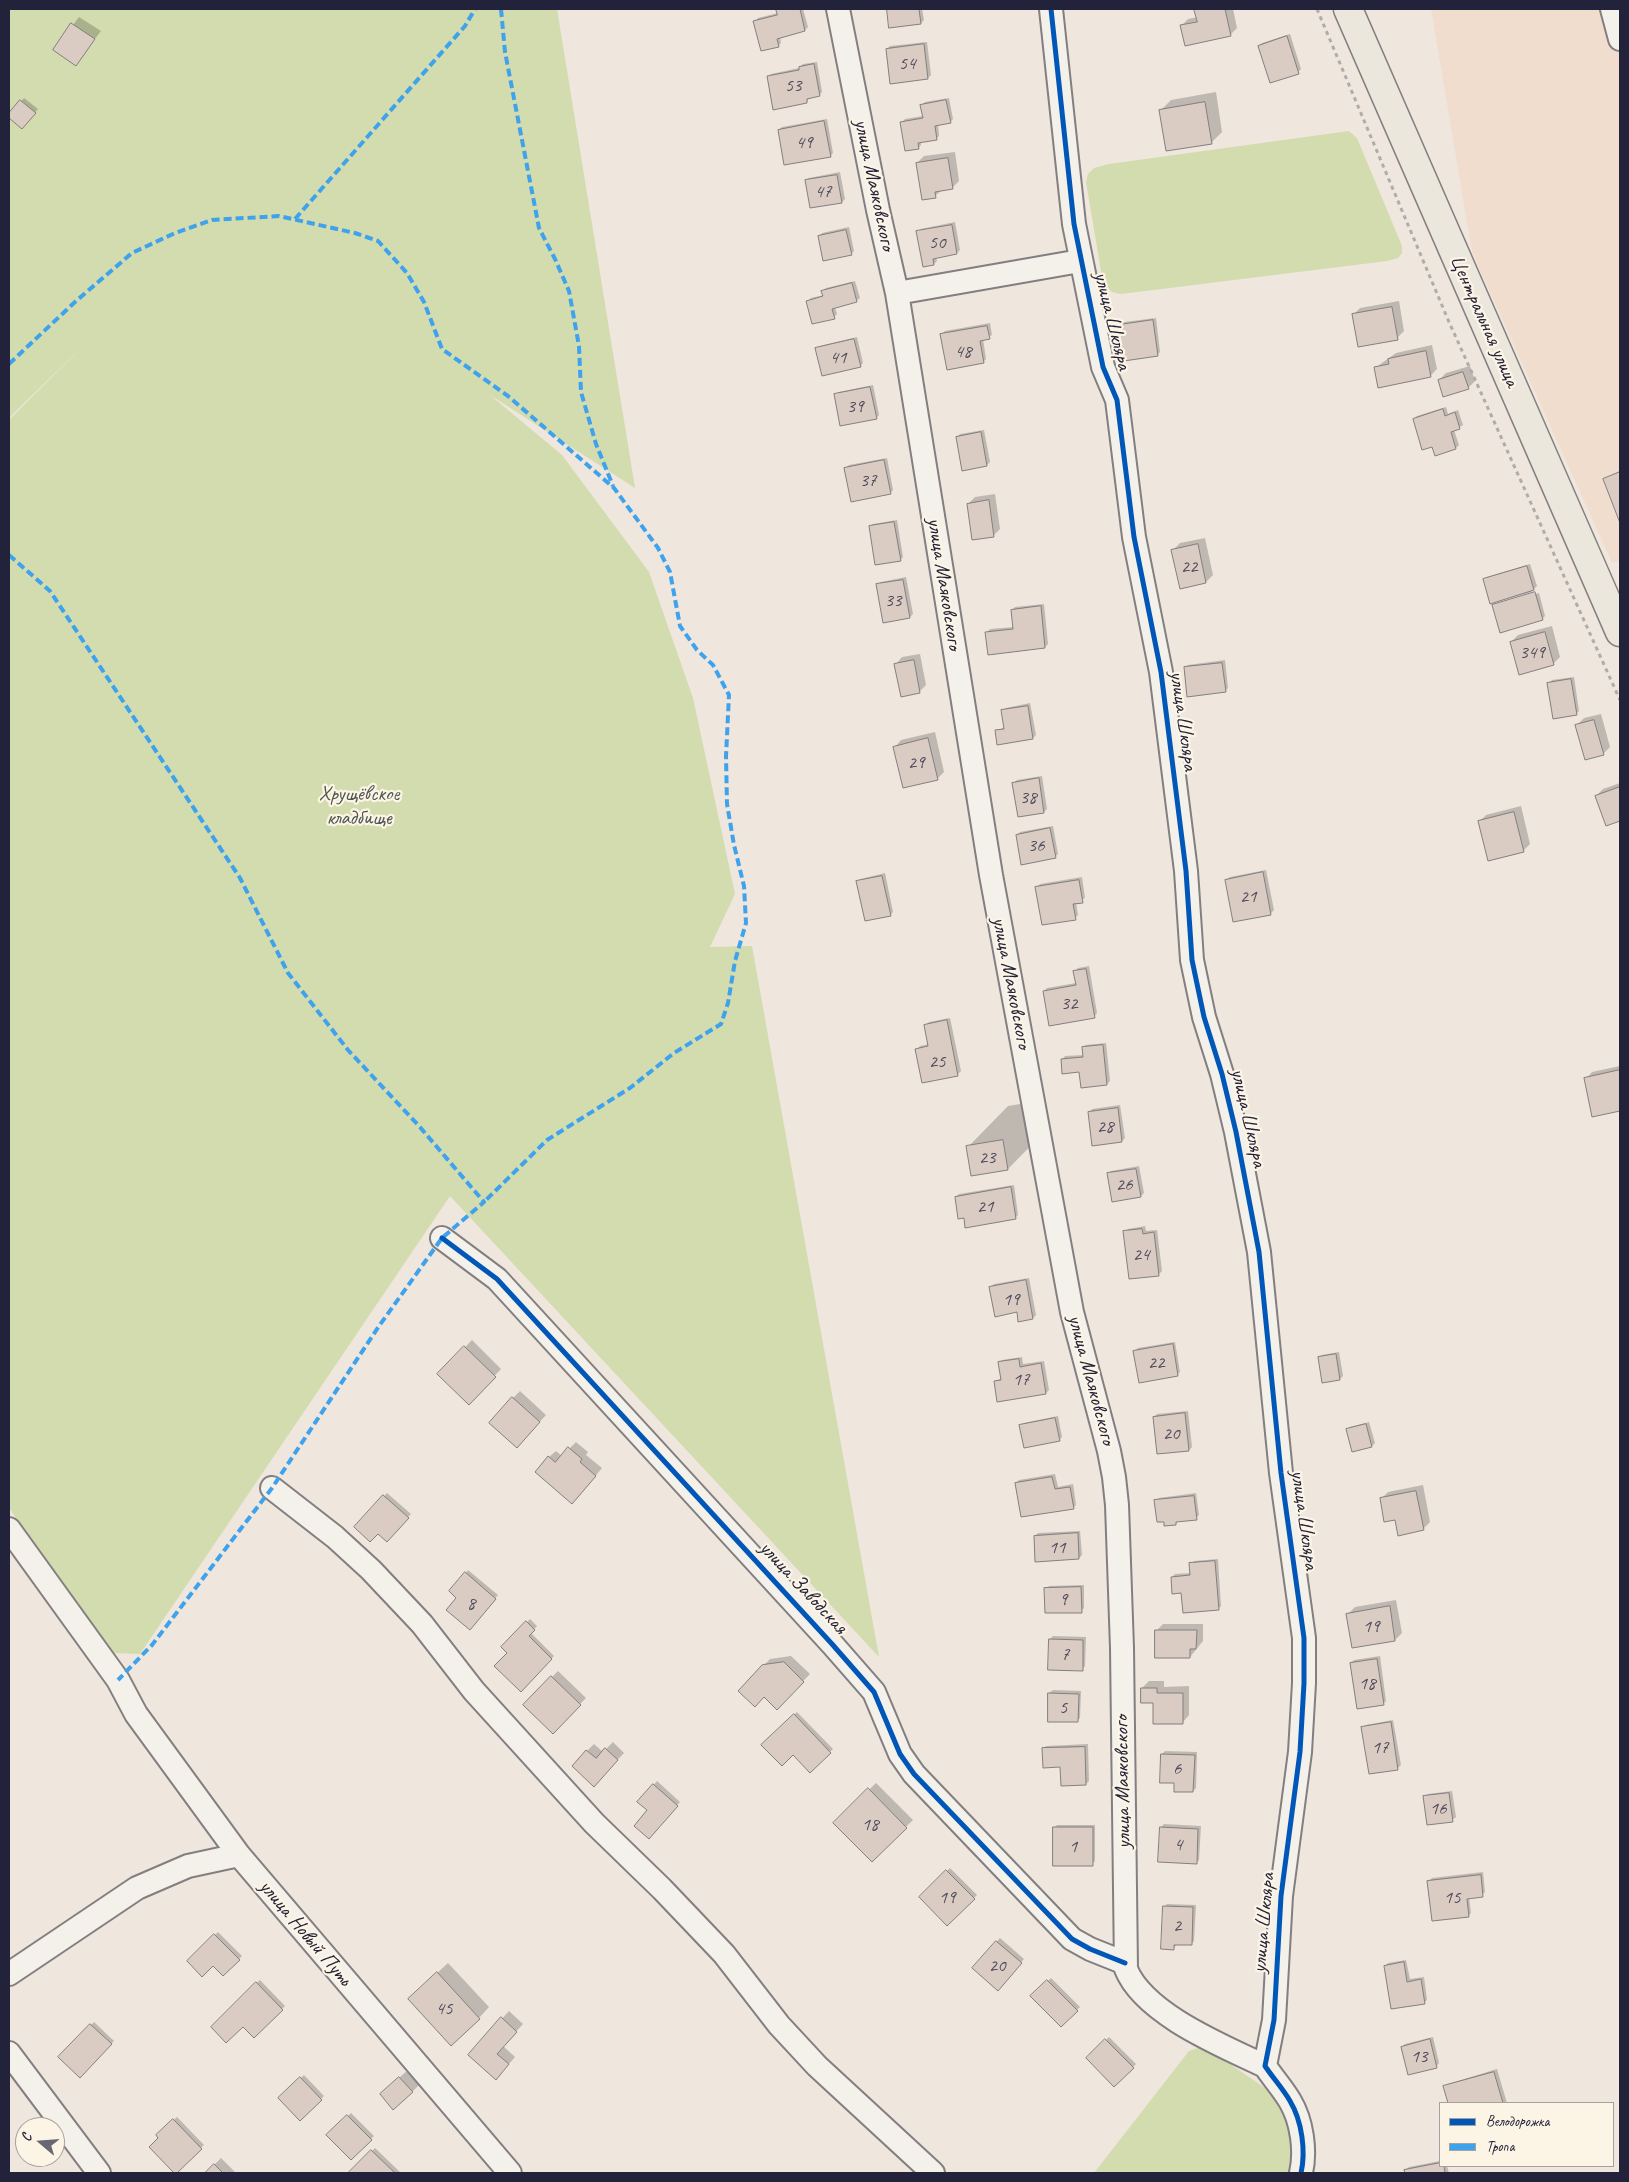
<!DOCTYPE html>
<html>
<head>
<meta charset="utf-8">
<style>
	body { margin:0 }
	#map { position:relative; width:1629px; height:2182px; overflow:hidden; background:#efe6dd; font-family:Caveat,sans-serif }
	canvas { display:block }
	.frame { position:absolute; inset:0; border:10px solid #22223b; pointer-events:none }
	.legend { position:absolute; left:1439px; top:2102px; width:175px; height:65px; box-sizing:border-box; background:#fcf5e5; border:1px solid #a5a1a1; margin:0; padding:6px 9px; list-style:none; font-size:15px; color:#22223b }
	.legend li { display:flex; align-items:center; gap:10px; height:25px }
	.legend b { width:25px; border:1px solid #a5a1a1 }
	.north { position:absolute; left:15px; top:2117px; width:50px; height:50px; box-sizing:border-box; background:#fcf5e5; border:1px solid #a5a1a1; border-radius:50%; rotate:288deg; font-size:14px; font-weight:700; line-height:20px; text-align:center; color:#22223b }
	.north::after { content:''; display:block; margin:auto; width:18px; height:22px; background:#6a6774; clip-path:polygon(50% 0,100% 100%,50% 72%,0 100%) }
</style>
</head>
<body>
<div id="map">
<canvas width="1629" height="2182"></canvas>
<div class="frame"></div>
<ul class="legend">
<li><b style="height:6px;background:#0057b8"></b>Велодорожка</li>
<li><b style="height:6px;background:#3ea2ec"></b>Тропа</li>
</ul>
<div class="north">С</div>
</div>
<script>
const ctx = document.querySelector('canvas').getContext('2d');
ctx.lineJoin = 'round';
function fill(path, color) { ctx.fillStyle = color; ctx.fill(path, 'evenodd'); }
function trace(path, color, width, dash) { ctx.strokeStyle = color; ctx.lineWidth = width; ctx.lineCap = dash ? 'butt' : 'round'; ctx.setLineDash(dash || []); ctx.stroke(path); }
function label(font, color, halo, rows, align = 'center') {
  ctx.font = font + ' Caveat,sans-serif'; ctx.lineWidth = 4.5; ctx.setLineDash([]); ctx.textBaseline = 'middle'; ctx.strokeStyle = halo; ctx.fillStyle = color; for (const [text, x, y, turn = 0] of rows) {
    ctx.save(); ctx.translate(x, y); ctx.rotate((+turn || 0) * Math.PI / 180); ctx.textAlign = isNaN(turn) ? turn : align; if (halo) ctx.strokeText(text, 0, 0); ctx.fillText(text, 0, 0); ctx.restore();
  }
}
const built = new Path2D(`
	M1431,9H1620V560L1612,563L1472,252Z`);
const green = new Path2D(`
	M9,9H557L635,488L490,395L562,455L649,572L693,698L735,894L710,947L752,946L879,1657L450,1196L140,1654L111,1653L9,1508V420L86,343L9,418Z
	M1349,131L1357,138L1402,246V253L1398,258L1387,261L1121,294L1112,292L1103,283L1086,182L1088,174L1094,168L1109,164Z
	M1201,2047H1205L1265,2088L1274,2100L1287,2120L1293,2146L1291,2173H1094L1189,2051Z`);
const shadow = new Path2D(`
	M777,9H803L808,27L805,30L780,37L781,43L778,46L755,21L758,18L778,13Z
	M888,9H922L924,20L921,23L890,27Z
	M1196,9H1233L1237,28L1230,35L1181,26L1188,19L1198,17Z
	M79,17L101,31L76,64L54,50Z
	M1290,34L1301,69L1298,72L1259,46L1262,43Z
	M927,42L931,75L928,78L887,49L890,46Z
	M817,62L822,92L819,95L809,97L807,102L768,77L771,74L799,68L803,64Z
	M1216,92L1222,132L1212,142L1167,150L1161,110L1171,100Z
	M24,98L38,109L22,128L9,115Z
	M949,98L953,119L950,122L938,124L939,136L936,139L921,142V145L918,148L902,122L905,119L923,116L922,105L925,102Z
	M827,119L833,153L830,156L779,130L782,127Z
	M955,152L959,181L952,188L942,190L935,196L917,163L924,156Z
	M840,172L845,199L842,202L806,181L809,178Z
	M955,222L960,250L957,253L936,257L937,261L934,264L918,232L921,229Z
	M849,227L854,251L851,254L819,236L822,233Z
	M855,281L860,298L856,301L835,307L837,314L834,317L808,301L811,298L824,295L823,291L826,288Z
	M1399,301L1404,331L1397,338L1353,315L1360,308Z
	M1156,318L1160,352L1157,355L1113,326L1116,323Z
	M990,323L992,335L983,339L986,359L983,362L942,334L945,331Z
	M857,337L863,363L860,366L816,349L820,346Z
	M1432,345L1437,369L1430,376L1375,368L1396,353Z
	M1470,366L1475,381L1468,388L1439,380L1446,373Z
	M873,385L879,415L876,418L836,395L839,392Z
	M1446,407L1448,414L1458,410L1463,425L1454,430L1459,445L1456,448L1436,454L1433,445L1414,419L1417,416Z
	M984,430L990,462L987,465L957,437L960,434Z
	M887,458L893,490L890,493L846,468L849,465Z
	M1620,471V520L1605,479Z
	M995,494L1000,529L993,536L968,504L975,497Z
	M897,520L903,557L900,560L870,527L873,524Z
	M1205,538L1213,575L1206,582L1173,550L1180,543Z
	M1530,564L1537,586L1531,592L1538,590L1496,602L1499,600L1484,580L1487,577Z
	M906,577L913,614L910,617L878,585L881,582Z
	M1539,593L1545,616L1542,619L1493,605Z
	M1044,604L1048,644L1045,647L987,632L990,629L1014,627L1012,610L1015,607Z
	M1552,626L1560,657L1553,664L1511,642L1518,635Z
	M920,654L926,685L919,692L896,664L902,657Z
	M1225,660L1228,688L1225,691L1185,668L1188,665Z
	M1574,677L1579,711L1576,714L1549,684L1552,680Z
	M1030,703L1036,735L1033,738L996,731L1005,727L1002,711L1006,708Z
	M1601,714L1610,747L1603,754L1577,725L1584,718Z
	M935,732L944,772L937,779L895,747L901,740Z
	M1042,776L1047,809L1044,812L1014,783L1017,780Z
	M1620,783V820L1606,825L1596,796L1603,789Z
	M1521,806L1530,844L1523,851L1480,821L1486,815Z
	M1053,826L1058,854L1055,857L1017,835L1020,832Z
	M1266,870L1274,910L1271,913L1234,920L1226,880L1230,877Z
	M885,873L893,912L890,915L858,882L861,879Z
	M1082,877L1085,898L1076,902L1078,915L1075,918L1037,887L1040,884Z
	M1089,966L1097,1013L1094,1017L1044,991L1047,988L1076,983L1075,971L1078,968Z
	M950,1018L961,1071L958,1074L917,1049L920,1046L929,1044L926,1025L929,1022Z
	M1106,1043L1110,1081L1107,1084L1062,1060L1065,1056L1084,1055L1083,1048L1086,1045Z
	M1620,1066V1109L1593,1115L1586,1079L1592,1072Z
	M1044,1100L1048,1128L1008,1169L968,1147L1008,1106Z
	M1120,1105L1125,1138L1122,1141L1089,1113L1092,1109Z
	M1139,1166L1144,1193L1141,1196L1108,1174L1111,1171Z
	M1014,1185L1018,1215L1015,1218L965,1216L956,1197L959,1194Z
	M1145,1226L1146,1231L1157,1230L1162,1271L1159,1274L1125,1232L1128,1229Z
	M1029,1278L1036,1315L1033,1318L1018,1311L991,1287L994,1284Z
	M472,1340L501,1369L469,1403L439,1374Z
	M1175,1342L1180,1372L1177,1375L1135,1351L1138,1348Z
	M1339,1352L1343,1376L1340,1379L1319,1358L1322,1355Z
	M1022,1357L1023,1364L1044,1361L1049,1390L1046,1393L995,1381L1002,1378L999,1363L1002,1360Z
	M520,1391L546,1415L524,1439L513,1398Z
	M1188,1411L1192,1447L1189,1450L1154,1417L1157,1414Z
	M1058,1416L1062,1437L1059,1440L1021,1426L1024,1423Z
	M1369,1422L1375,1443L1372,1446L1353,1451L1347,1430L1350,1427Z
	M576,1442L588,1452L586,1455L602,1468L579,1496L549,1457L556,1451L562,1456Z
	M1055,1474L1058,1487L1073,1484L1076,1505L1073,1508L1016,1483L1019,1480Z
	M1423,1485L1430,1522L1423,1529L1396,1518L1381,1499L1388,1492Z
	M387,1493L411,1514L387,1541L378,1532L356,1527Z
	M1196,1493L1199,1515L1196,1518L1178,1520L1175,1524L1165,1520L1156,1501L1159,1498Z
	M1080,1531L1082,1555L1079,1558L1035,1536L1038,1533Z
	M1218,1559L1221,1606L1218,1609L1183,1592L1172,1577L1175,1574L1191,1573V1564L1194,1561Z
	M468,1570L498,1595L473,1625L458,1598L466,1573Z
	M1084,1585V1608L1081,1611L1046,1589L1049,1586Z
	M1396,1600L1402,1633L1395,1640L1353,1647L1348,1614L1355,1607Z
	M530,1619L537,1626L531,1633L554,1656L521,1690L509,1653L503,1647Z
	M1163,1624H1203V1641L1190,1657L1156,1631Z
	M1053,1636L1086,1637L1085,1666L1082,1669L1050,1639Z
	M791,1656L810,1674L777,1708L764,1696L740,1691L770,1659Z
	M1380,1656L1386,1701L1383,1704L1351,1663L1354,1660Z
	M558,1671L586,1698L553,1732L524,1705Z
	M1149,1681H1164V1687L1189,1686V1715L1183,1722L1154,1702L1142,1688Z
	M1053,1690L1081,1691L1080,1718L1077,1721L1049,1693Z
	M797,1712L833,1749L810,1771L793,1753L763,1745Z
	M1393,1720L1401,1765L1398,1768L1370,1773L1363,1728L1366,1725Z
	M613,1742L624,1753L600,1778L587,1751L594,1744L603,1752Z
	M1088,1744L1089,1781L1086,1784L1061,1766L1043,1749L1046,1746Z
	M1165,1751L1197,1752L1196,1788L1193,1791L1175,1782L1162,1754Z
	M657,1781L680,1802L652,1834L649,1810L639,1802Z
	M876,1783L913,1820L872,1860L835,1823Z
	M1452,1791L1456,1817L1452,1820L1424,1797L1428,1794Z
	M1164,1824L1201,1826L1199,1860L1196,1863L1161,1827Z
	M1057,1825H1095V1861L1092,1864L1054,1828Z
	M950,1868L977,1895L948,1924L920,1897Z
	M1483,1872L1485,1892L1482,1895L1469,1897L1471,1913L1468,1916L1429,1881L1432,1878Z
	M1167,1904L1196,1905L1194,1941L1191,1944H1177L1174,1948L1164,1907Z
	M218,1932L242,1956L223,1975L213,1964L189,1961Z
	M1000,1938L1024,1959L1001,1986L974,1968Z
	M1406,1960L1410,1979L1424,1977L1427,2000L1424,2003L1385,1966L1388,1963Z
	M448,1963L489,2007L479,2018L420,1989Z
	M1051,1978L1080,2007L1061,2026L1032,1996Z
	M260,1980L285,2006L254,2036L243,2025L212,2027Z
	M509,2011L523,2024L503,2046L515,2057L502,2072L469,2055Z
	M94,2022L114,2041L80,2076L60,2057Z
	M1109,2037L1136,2064L1114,2086L1088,2058Z
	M1433,2037L1439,2063L1436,2067L1402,2047L1405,2044Z
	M1497,2069L1507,2103H1450L1445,2087L1448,2084Z
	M407,2071L419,2085L412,2092L388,2087Z
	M304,2075L324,2096L300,2119L280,2098Z
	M351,2113L374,2136L351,2159L328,2135Z
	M177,2117L204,2145L175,2173L151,2147L160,2138L158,2135Z
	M375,2148L401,2173H350Z
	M221,2158L236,2173H206Z
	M1440,2161V2166H1447L1449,2173H1406L1405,2170L1409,2167Z`);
const building = new Path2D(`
	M776,9H800L805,31L777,39L779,47L761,51L753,21L777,15Z
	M887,9H919L921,24L889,28Z
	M1194,9H1225L1231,36L1185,46L1180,25L1197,22Z
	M71,23L95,39L76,66L53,50Z
	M1287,36L1299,74L1270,83L1258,46Z
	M924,44L928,79L890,84L886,49Z
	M814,64L820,96L807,99V103L773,110L767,76L799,70V67Z
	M20,100L36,113L22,129L9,118V113Z
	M946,100L951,123L935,126L937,140L918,143L919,149L905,151L900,122L923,118L920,105Z
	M1205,102L1212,144L1166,151L1159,110Z
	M824,121L831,157L784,165L778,130Z
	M948,158L953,189L935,192L936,198L922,200L916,163Z
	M837,175L842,203L810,208L805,180Z
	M952,225L957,254L933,259L934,265L923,267L916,231Z
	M846,230L852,255L823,261L818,236Z
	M852,283L857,302L832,309L835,319L812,324L806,301L823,296L821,291Z
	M1392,307L1398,340L1358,347L1352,314Z
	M1153,320L1158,356L1117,362L1112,326Z
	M987,326L990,339L980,341L984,363L947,370L940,334Z
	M854,339L861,367L822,376L815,348Z
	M1426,351L1431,377L1378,388L1374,367L1389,364L1388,359Z
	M1463,372L1469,389L1443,397L1438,380Z
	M870,387L877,419L840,426L834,394Z
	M1443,409L1445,416L1455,412L1460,429L1451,432L1456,449L1435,456L1432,447L1422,450L1413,419Z
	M981,432L987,466L962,471L956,437Z
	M884,460L891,494L851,502L844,468Z
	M1620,472V523L1603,479Z
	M989,500L994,537L972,540L967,504Z
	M894,522L901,561L875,565L869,526Z
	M1198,544L1206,583L1180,589L1171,550Z
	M1527,566L1534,590L1490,604L1483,579Z
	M903,580L910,618L883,623L876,584Z
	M1535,592L1543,620L1500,633L1492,605Z
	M1041,606L1045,648L988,655L985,632L1013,629L1011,610Z
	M1545,632L1554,665L1519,675L1510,642Z
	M914,660L920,693L901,697L894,664Z
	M1222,663L1226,692L1187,697L1184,667Z
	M1571,679L1577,715L1553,719L1547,683Z
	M1028,706L1033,739L997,745L995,730L1004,729L1001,710Z
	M1594,720L1604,755L1585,760L1575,725Z
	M928,738L938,780L903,788L893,747Z
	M1039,778L1044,813L1018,817L1012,783Z
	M1620,787V821L1606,826L1595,796Z
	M1514,812L1524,852L1488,861L1478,821Z
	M1050,828L1056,858L1021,865L1016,835Z
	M1263,872L1271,915L1233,922L1225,880Z
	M882,876L891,916L865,921L856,881Z
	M1079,880L1083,903L1073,904L1076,920L1042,925L1035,887Z
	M1086,969L1095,1018L1049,1026L1043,991L1076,985L1073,971Z
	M947,1020L958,1076L922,1083L915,1049L928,1046L924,1025Z
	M1103,1045L1107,1085L1081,1088L1079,1072L1062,1074L1061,1059L1083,1057L1082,1047Z
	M1620,1070V1111L1592,1117L1584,1078Z
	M1118,1108L1122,1142L1092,1146L1088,1112Z
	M1003,1140L1008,1170L971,1176L966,1146Z
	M1136,1169L1141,1197L1112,1202L1107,1173Z
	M1011,1187L1016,1219L965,1228L964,1218L958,1219L955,1197Z
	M1142,1229L1143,1234L1154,1232L1159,1276L1129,1279L1123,1231Z
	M1026,1280L1033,1319L1018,1322L1017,1312L995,1317L989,1287Z
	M1173,1344L1178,1376L1139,1383L1133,1351Z
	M464,1346L496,1377L469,1405L437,1374Z
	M1336,1354L1340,1380L1322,1383L1318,1357Z
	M1019,1359L1020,1367L1041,1363L1046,1394L997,1402L994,1381L1001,1380L998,1362Z
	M512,1397L540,1422L517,1448L489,1423Z
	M1185,1413L1189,1451L1157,1454L1153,1417Z
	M1055,1418L1060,1441L1024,1448L1019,1425Z
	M1366,1424L1372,1447L1352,1452L1346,1429Z
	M568,1447L582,1459L580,1462L596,1476L572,1504L535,1472L548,1456L555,1462Z
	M1052,1477L1055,1489L1070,1487L1074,1509L1021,1517L1015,1483Z
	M1416,1491L1424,1530L1398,1536L1395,1520L1384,1522L1380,1498Z
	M383,1495L409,1518L387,1542L378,1534L370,1542L354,1527Z
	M1194,1496L1197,1520L1176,1522V1525L1164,1526V1522H1157L1154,1500Z
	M1078,1533L1079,1559L1035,1562L1034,1536Z
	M1215,1561L1219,1610L1183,1613L1181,1593L1172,1594L1171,1577L1190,1575L1189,1563Z
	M465,1572L496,1599L470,1630L446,1610L456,1598L449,1591Z
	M1081,1587L1082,1613H1045L1044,1588Z
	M1390,1606L1395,1641L1352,1648L1346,1614Z
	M526,1621L535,1630L529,1636L552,1659L521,1692L494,1666L507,1653L501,1647Z
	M1155,1630H1197L1196,1649H1190V1658H1155Z
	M1049,1639L1083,1640V1671L1048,1670Z
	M1377,1659L1384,1705L1357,1709L1350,1663Z
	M784,1662L804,1682L777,1710L764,1697L755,1707L738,1691L762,1665Z
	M551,1676L581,1705L553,1734L523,1705Z
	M1141,1688H1157V1693H1183V1724H1153V1703H1141Z
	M1048,1693L1079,1694L1078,1722H1048Z
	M794,1714L831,1753L810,1773L793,1755L782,1766L761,1745Z
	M1391,1722L1398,1770L1369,1774L1361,1727Z
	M1085,1747L1086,1785L1061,1786L1060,1767L1043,1768L1042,1748Z
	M605,1748L618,1760L594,1787L572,1766L586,1750L596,1758Z
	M1161,1754L1195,1755L1193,1792H1174V1783H1160Z
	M653,1784L678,1806L649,1839L634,1826L647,1810L637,1802Z
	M868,1788L907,1828L872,1862L833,1823Z
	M1449,1793L1453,1822L1427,1825L1423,1796Z
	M1053,1827H1093V1866H1053Z
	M1160,1827L1198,1829L1197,1864L1158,1862Z
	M946,1870L975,1899L947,1926L919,1897Z
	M1481,1875L1483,1897L1467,1899L1469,1917L1432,1921L1427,1881Z
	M1163,1906L1193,1907L1192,1945H1174V1950L1161,1949Z
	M214,1934L240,1960L223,1976L213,1966L202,1977L187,1961Z
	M996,1941L1022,1963L998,1991L972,1968Z
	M1404,1962L1407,1982L1421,1979L1425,2004L1391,2009L1384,1966Z
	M437,1972L480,2019L451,2046L408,1999Z
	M1047,1980L1078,2011L1061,2027L1030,1996Z
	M256,1982L283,2010L254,2038L243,2027L226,2043L211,2027Z
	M501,2017L517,2032L497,2054L509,2064L496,2080L468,2055Z
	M90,2024L112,2044L80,2078L58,2057Z
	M1105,2039L1134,2068L1114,2087L1086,2058Z
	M1430,2039L1437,2068L1408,2075L1401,2047Z
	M1494,2072L1503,2103H1448L1443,2086Z
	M300,2077L322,2100L300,2121L278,2098Z
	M399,2077L413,2092L393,2110L380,2094Z
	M347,2115L372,2140L351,2160L326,2135Z
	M173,2119L202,2149L177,2173H174L149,2147L158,2138L156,2135Z
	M371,2150L395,2173H348Z
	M1440,2163V2166H1444L1445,2173H1405L1404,2170Z
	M214,2164L223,2173H205Z`);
const path = new Path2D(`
	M1317,9L1449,322L1620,700`);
const minor = new Path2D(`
	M838,9L878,210L897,293L991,875L1072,1312L1109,1451L1114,1477L1117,1505L1122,1648L1126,1969C1144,2014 1223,2046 1265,2066
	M1051,9L1074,224L1103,367L1117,400L1134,537L1161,672L1186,871L1192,960L1204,1017L1222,1074L1236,1132L1259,1252L1281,1473L1304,1638V1683L1300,1752L1281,1896L1274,2020L1265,2066C1273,2078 1283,2089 1290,2101C1302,2121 1306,2151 1301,2173
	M1612,9L1620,39
	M897,293L1080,261
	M442,1238L497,1279L832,1644L874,1692L900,1754L914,1774L1072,1939L1090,1949L1125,1963
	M272,1488L335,1537L371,1570L422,1624L474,1691L594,1823L662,1889L724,1954L779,2025L817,2066L933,2173
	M9,1529L118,1680L136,1714L239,1855L510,2173
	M9,1974L137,1888L188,1866L239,1855
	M9,2053L99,2173`);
const major = new Path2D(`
	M1348,9L1620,632`);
const quiet = new Path2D(`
	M501,9L505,52L539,228L555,259L569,291L579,346L581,392L596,444L613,486
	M295,219L465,26L475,9
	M9,364L76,301L132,253L175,233L212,220L279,216L355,233L378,241L407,273L424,302L442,349L508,396L614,488L658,548L670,572L680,626L697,650L713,665L729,695L726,756L727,804L734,845L744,886L746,923L735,961L728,1003L721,1024L674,1053L630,1088L547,1140L484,1202
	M9,555L50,591L240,878L288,973L348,1050L419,1126L484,1202L442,1238L379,1326L272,1488L152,1645L118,1680`);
const cycleway = new Path2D(`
	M1051,9L1074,224L1103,367L1117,400L1134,537L1161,672L1186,871L1192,960L1204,1017L1222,1074L1236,1132L1259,1252L1281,1473L1304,1638V1683L1300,1752L1281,1896L1274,2020L1265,2066C1273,2078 1283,2089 1290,2101C1302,2121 1306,2151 1301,2173
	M442,1238L497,1279L832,1644L874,1692L900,1754L914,1774L1072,1939L1090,1949L1125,1963`);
const numberNames = [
	["54",907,64],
	["53",793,86],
	["49",804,143],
	["47",823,192],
	["50",937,243],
	["48",963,352],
	["41",838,358],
	["39",855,407],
	["37",868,481],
	["22",1189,567],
	["33",893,601],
	["349",1532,653],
	["29",916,763],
	["38",1028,798],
	["36",1036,846],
	["21",1248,897],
	["32",1069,1004],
	["25",937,1062],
	["28",1105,1127],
	["23",987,1158],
	["26",1124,1185],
	["21",985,1207],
	["24",1141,1255],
	["19",1011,1300],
	["22",1156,1363],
	["17",1021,1380],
	["20",1171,1434],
	["11",1057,1548],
	["9",1063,1600],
	["8",471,1604],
	["19",1371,1627],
	["7",1065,1655],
	["18",1367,1684],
	["5",1063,1708],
	["17",1380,1748],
	["6",1177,1769],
	["16",1438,1809],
	["18",870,1825],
	["4",1178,1845],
	["1",1073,1847],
	["19",947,1898],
	["15",1452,1898],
	["2",1177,1926],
	["20",997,1966],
	["45",444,2009],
	["13",1419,2057]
];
const streetNames = [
	["улица Маяковского",874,185,78],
	["улица Шкляра",1112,321,76],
	["Центральная улица",1484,321,66],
	["улица Маяковского",944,584,81],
	["улица Шкляра",1183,721,82],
	["улица Маяковского",1011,983,79],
	["улица Шкляра",1248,1118,77],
	["улица Маяковского",1091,1380,75],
	["улица Шкляра",1304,1520,82],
	["улица Заводская",803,1588,47],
	["улица Маяковского",1123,1782,-91],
	["улица Шкляра",1264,1923,-85],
	["улица Новый Путь",305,1933,50]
];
const parkNames = [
	["Хрущёвское",359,794],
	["кладбище",359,818]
];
fill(built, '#f0ddce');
fill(green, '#d3dcaf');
fill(shadow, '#0003');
fill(building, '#daccc3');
trace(building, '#837f80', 1);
trace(minor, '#837f80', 26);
trace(major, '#837f80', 31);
trace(path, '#afacab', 3, [4, 4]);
trace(minor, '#f4f0ea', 22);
trace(major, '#ece7dc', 28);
trace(quiet, '#3ea2ec', 4, [8, 4]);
trace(cycleway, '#0057b8', 5);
label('19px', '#504c5d', null, numberNames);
label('21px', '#22223b', '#fcf5e5', streetNames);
label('21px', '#505753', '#fcf5e5', parkNames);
</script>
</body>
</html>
